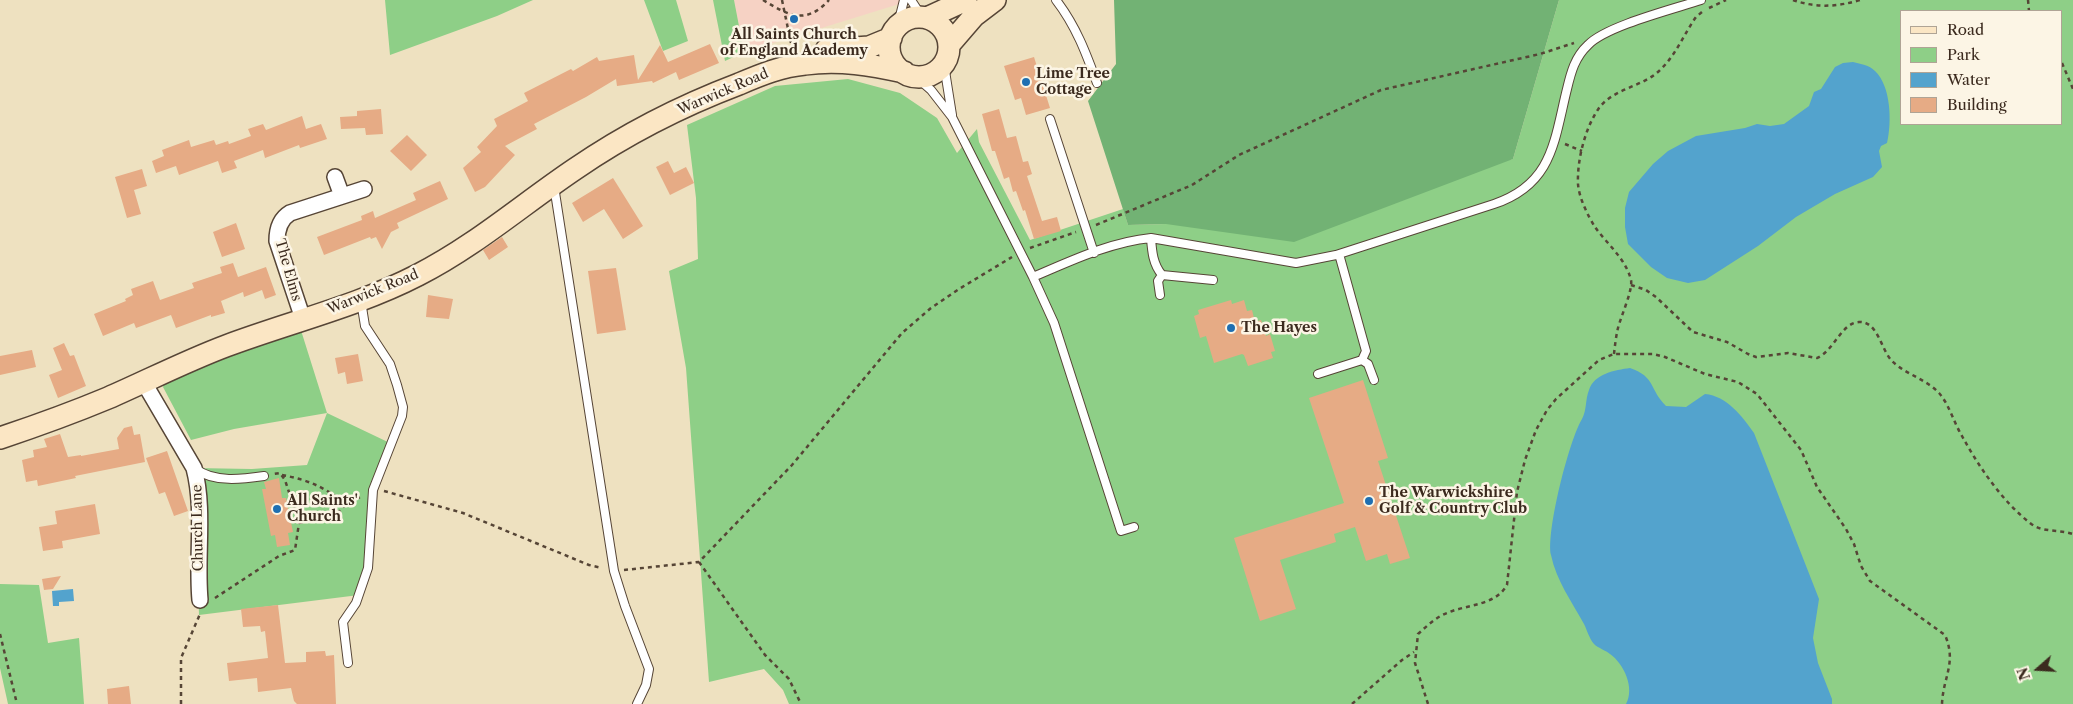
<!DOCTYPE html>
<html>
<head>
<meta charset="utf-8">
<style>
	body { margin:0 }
	#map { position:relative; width:2073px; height:704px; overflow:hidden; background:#eee1c0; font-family:"Libre Caslon Text",serif }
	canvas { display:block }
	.legend { position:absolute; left:1900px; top:10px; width:162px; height:115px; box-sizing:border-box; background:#fcf5e5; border:1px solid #afa495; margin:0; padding:6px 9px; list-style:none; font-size:15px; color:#3b2a1e }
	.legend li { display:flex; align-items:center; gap:10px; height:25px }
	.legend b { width:25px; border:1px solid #afa495 }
	.north { position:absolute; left:2013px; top:644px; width:50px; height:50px; -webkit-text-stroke:4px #fcf5e5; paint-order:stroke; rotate:251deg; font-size:14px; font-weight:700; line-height:20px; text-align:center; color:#3b2a1e }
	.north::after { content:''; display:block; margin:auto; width:18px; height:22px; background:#3b2a1e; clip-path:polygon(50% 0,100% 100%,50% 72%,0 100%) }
</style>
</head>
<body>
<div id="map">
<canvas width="2073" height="704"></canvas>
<ul class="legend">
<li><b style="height:6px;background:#fbe6c4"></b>Road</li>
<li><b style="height:14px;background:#8ecf87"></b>Park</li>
<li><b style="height:14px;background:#53a3cd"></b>Water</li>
<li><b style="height:14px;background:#e6ab85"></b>Building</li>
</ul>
<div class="north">N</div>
</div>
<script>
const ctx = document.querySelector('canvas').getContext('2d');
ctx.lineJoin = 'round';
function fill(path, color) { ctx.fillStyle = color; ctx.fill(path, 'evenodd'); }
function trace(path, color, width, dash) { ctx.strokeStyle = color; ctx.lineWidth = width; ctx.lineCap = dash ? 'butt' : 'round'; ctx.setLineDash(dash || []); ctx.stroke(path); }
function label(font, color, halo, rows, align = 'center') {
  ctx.font = font + ' "Libre Caslon Text",serif'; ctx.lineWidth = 5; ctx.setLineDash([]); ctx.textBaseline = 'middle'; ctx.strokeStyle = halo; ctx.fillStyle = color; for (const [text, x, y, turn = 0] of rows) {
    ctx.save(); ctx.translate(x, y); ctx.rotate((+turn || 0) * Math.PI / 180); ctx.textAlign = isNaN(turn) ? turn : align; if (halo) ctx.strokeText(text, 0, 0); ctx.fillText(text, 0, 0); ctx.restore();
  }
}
const built = new Path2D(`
	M734,0H912L744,52Z`);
const green = new Path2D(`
	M385,0H533L497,16L390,55Z
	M644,0H676L688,41L663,51Z
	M713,0H734L744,52L725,61Z
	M1559,0H2073V704H789L783,690L764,669L709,682L686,368L669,271L698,259L696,198L687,125L775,86L848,79L900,93L937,118L957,153L977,129L979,142L1030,240L1123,209L1128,225L1166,224L1513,159ZM1902,11H2062V124H1902Z
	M299,324L327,413L392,444L372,500L368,568L359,595L199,615L194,468L252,469L307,465L327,413L234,429L191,440L163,387L167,376Z
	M0,584L39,585L48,643L79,638L84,704H8L0,668Z`);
const forest = new Path2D(`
	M1114,0H1559L1513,159L1294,242L1166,224L1128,225L1088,101L1116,64Z`);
const water = new Path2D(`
	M1853,62C1861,64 1869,65 1875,71C1891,86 1892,122 1887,143L1881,146L1879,151L1882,167L1873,177L1835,194L1796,217L1758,246L1705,280L1688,283L1667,278L1651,267L1628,244L1625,227V208L1629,192L1653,164L1668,151L1696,136L1745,128L1757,124L1770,126L1784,124L1809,106L1814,92L1821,89L1835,67L1843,63Z
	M1630,368C1656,377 1649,389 1666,406L1686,407L1705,394C1727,396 1742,416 1754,433L1819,599L1813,638L1818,663L1832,699V704H1626C1635,688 1624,664 1610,654C1605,650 1598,648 1594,644C1589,638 1587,630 1584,624C1572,602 1556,580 1551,555C1546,532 1569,440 1582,419C1587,410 1585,400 1589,390C1594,374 1615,370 1630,368Z
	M73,589L74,601L59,602V606H53L52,591Z`);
const building = new Path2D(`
	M710,44L719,63L679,80L676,72L653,83L652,81L617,86L616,79L586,97L534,124L537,129L505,146L515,155L485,187L475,192L463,168L481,152L477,147L497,126L494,119L528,101L524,93L571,69L573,71L597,57L599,61L634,55L638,80L660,45L668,62Z
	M1034,57L1050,108L1026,115L1021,98L1015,100L1004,66Z
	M381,109L383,134L366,135L365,128L341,129L340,117L357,116V111Z
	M999,109L1007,138L1016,136L1023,162L1028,161L1032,174L1027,176L1042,221L1057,217L1061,231L1034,239L1025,210L1023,211L1016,191L1013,192L1009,177L1004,179L995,151H992L982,114Z
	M302,116L306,129L321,124L327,139L300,148L299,145L265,158L263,150L234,161L237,168L222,173L218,161L179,175L176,166L156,173L152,161L164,156L162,150L189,140L191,147L214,140L216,145L228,141L229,144L251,136L248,129L263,124L266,130Z
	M407,135L427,155L411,171L390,151Z
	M668,161L674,173L686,167L694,183L670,195L656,167Z
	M142,169L147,186L134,190L141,214L127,218L115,177Z
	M613,178L643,226L623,239L604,209L583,222L572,203Z
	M440,181L448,199L397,223L399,228L391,232L382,249L376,237L371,239L370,237L324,255L317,237L362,220L361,216L373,211L375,218L416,200L413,193Z
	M236,223L245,249L222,257L213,232Z
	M502,237L508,247L489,260L483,250Z
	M233,263L238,277L266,267L276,295L265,299L262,290L244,297L243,292L221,301L225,313L211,317V315L176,328L171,315L136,328L134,323L103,336L94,314L126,301L125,299L133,295L131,289L153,281L160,300L194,288L192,283L222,273L220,267Z
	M616,268L626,330L597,334L588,271Z
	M428,295L453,299L449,319L426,317Z
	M1231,300L1232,304L1244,300L1247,311L1252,310L1255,322L1261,320L1266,336L1270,334L1275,351L1271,352L1273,358L1248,366L1244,355L1242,354L1214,363L1206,336L1200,338L1194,316L1199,314L1198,310Z
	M64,343L70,356L74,355L86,386L58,398L49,375L62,370L53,348Z
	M32,350L36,367L0,375V356Z
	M358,354L363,381L347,384L345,372L338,374L335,358Z
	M1363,380L1388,458L1378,461L1410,558L1390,564L1387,554L1366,561L1355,527L1334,534L1336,542L1280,560L1296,609L1260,621L1234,538L1344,503L1309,398Z
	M132,426L134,435L140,434L145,462L75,476L76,478L38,486L37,480L26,482L22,460L34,457L33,450L47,447L44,439L60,434L68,457L81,455V456L119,449L117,438L124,428Z
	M167,451L188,511L174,516L165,492L159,494L146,458Z
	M279,478L282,498H286L293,532L288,533L290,545L277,547L275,535L271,536L262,489H266L264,482Z
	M95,504L100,534L62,541L63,548L43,551L39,527L57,524L55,511Z
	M61,576L53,589L44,590L42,579Z
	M278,605L285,663L306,662V652L325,651L326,656L334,655L336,704H297L294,701L291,688L258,692L257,678L229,681L227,663L268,658L265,631L261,632L260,626L243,627L241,609Z
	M129,686L131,704H108L107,689Z`);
const path = new Path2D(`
	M763,0C789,16 806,25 829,0
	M782,0L792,48
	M1793,0C1816,8 1837,7 1860,0
	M2028,0L2029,11
	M1709,8L1726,0
	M2062,63L2073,89
	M1565,144L1582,151
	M1096,225L1192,185L1239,155L1381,90L1540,54L1574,43
	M1030,248L1076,232
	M1631,285L1646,290L1656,297L1693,332L1727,342L1748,354L1756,357L1788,353L1817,358C1834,351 1841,323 1859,322C1878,321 1881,350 1892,361C1905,374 1926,379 1939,393C1949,404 1954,423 1962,436C1979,467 2002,501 2030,523C2042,533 2058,529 2073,534
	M1614,354C1615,345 1616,336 1618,328C1621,316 1633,290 1631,280C1626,259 1607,244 1595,227C1588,216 1579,198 1578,184C1577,160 1585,128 1599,108C1614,88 1643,87 1660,70C1676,55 1684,34 1696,17L1702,12
	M282,475C309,480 324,487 346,504
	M384,491L463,513L589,565L602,568
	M299,523L337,514L346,504L362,496
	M699,562L765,655L789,679L801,704
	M624,570L699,562L792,465L902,333L931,308L959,289L1012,257
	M215,598L279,556L295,550L299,523L285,480L280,473L273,474
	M0,634L17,704
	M181,704V658L200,614
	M1352,704L1402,660L1414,652
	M1428,704L1415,663L1418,634C1427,626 1436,617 1447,613C1468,604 1495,606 1507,585L1517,492L1525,460L1536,430L1547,410L1556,399L1599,360L1614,354H1653L1665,357L1705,374L1738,382L1757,394L1801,450L1817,487L1846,529L1854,544L1861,566L1870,581L1945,635C1957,663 1943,677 1942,704`);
const lane = new Path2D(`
	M911,0L922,17
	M1056,0C1076,26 1086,53 1097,83
	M897,28L904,0
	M947,58L945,71L952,115
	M915,76L931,90L952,117L1033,277C1071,261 1110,242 1151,238L1296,263L1336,255L1494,204C1553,184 1554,141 1567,89C1571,72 1575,57 1588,45C1606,26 1674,9 1701,0
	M1050,119L1094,253
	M554,186L614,571L625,606L649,669L646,685L637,704
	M1151,238C1152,252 1153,264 1162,275L1213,280
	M1033,277L1054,323L1121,531L1134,527
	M1160,295L1158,281L1162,275
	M1362,360L1368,364L1374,380
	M1318,374L1362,360L1366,351L1339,254
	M196,469C214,483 243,479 264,476
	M348,663L343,622L356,603L368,568L373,490L402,416L403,407L397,385L390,364L365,326L361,301`);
const street = new Path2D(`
	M335,177L342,196
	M303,319L277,241C277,229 280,219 290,213L364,189
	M143,381L194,468C205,510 196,556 200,600`);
const secondary = new Path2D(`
	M889 47a30 30 0 1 1 60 0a30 30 0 1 1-60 0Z
	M927,18L966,0
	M949,45L974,16L995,0
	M826,50L869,47L891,38
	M0,438C36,426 72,413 108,398C147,381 186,361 226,346C290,322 358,306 418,275C475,246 523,204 575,169C626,134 681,106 739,84C760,75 782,66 805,64C839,59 872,65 904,72`);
const markers = [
	[794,19,5,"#1f6fb2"],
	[1026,82,5,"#1f6fb2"],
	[1231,328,5,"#1f6fb2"],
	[1369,501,5,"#1f6fb2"],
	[277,509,5,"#1f6fb2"]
];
const poiNames = [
	["All Saints Church",794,35,"center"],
	["of England Academy",794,51,"center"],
	["Lime Tree",1036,74],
	["Cottage",1036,90],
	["The Hayes",1241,328],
	["The Warwickshire",1379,493],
	["Golf & Country Club",1379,509],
	["All Saints'",287,501],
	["Church",287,517]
];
const streetNames = [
	["Warwick Road",723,92,-23],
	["The Elms",288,270,74],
	["Warwick Road",373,292,-22],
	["Church Lane",198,528,-91]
];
fill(built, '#f6d2c4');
fill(green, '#8ecf87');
fill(forest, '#72b274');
fill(water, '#53a3cd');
fill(building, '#e6ab85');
trace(lane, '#564536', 10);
trace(street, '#564536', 18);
trace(secondary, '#564536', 24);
trace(path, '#564536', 2.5, [4, 4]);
trace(lane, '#fff', 8);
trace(street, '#fff', 15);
trace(secondary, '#fbe6c4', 21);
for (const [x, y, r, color] of markers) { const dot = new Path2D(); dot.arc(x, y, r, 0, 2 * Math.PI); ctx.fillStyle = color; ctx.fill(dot); trace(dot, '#fcf5e5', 2); }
label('bold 14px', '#3b2a1e', '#fcf5e5', poiNames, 'left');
label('14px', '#3b2a1e', '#fcf5e5', streetNames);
</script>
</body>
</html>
